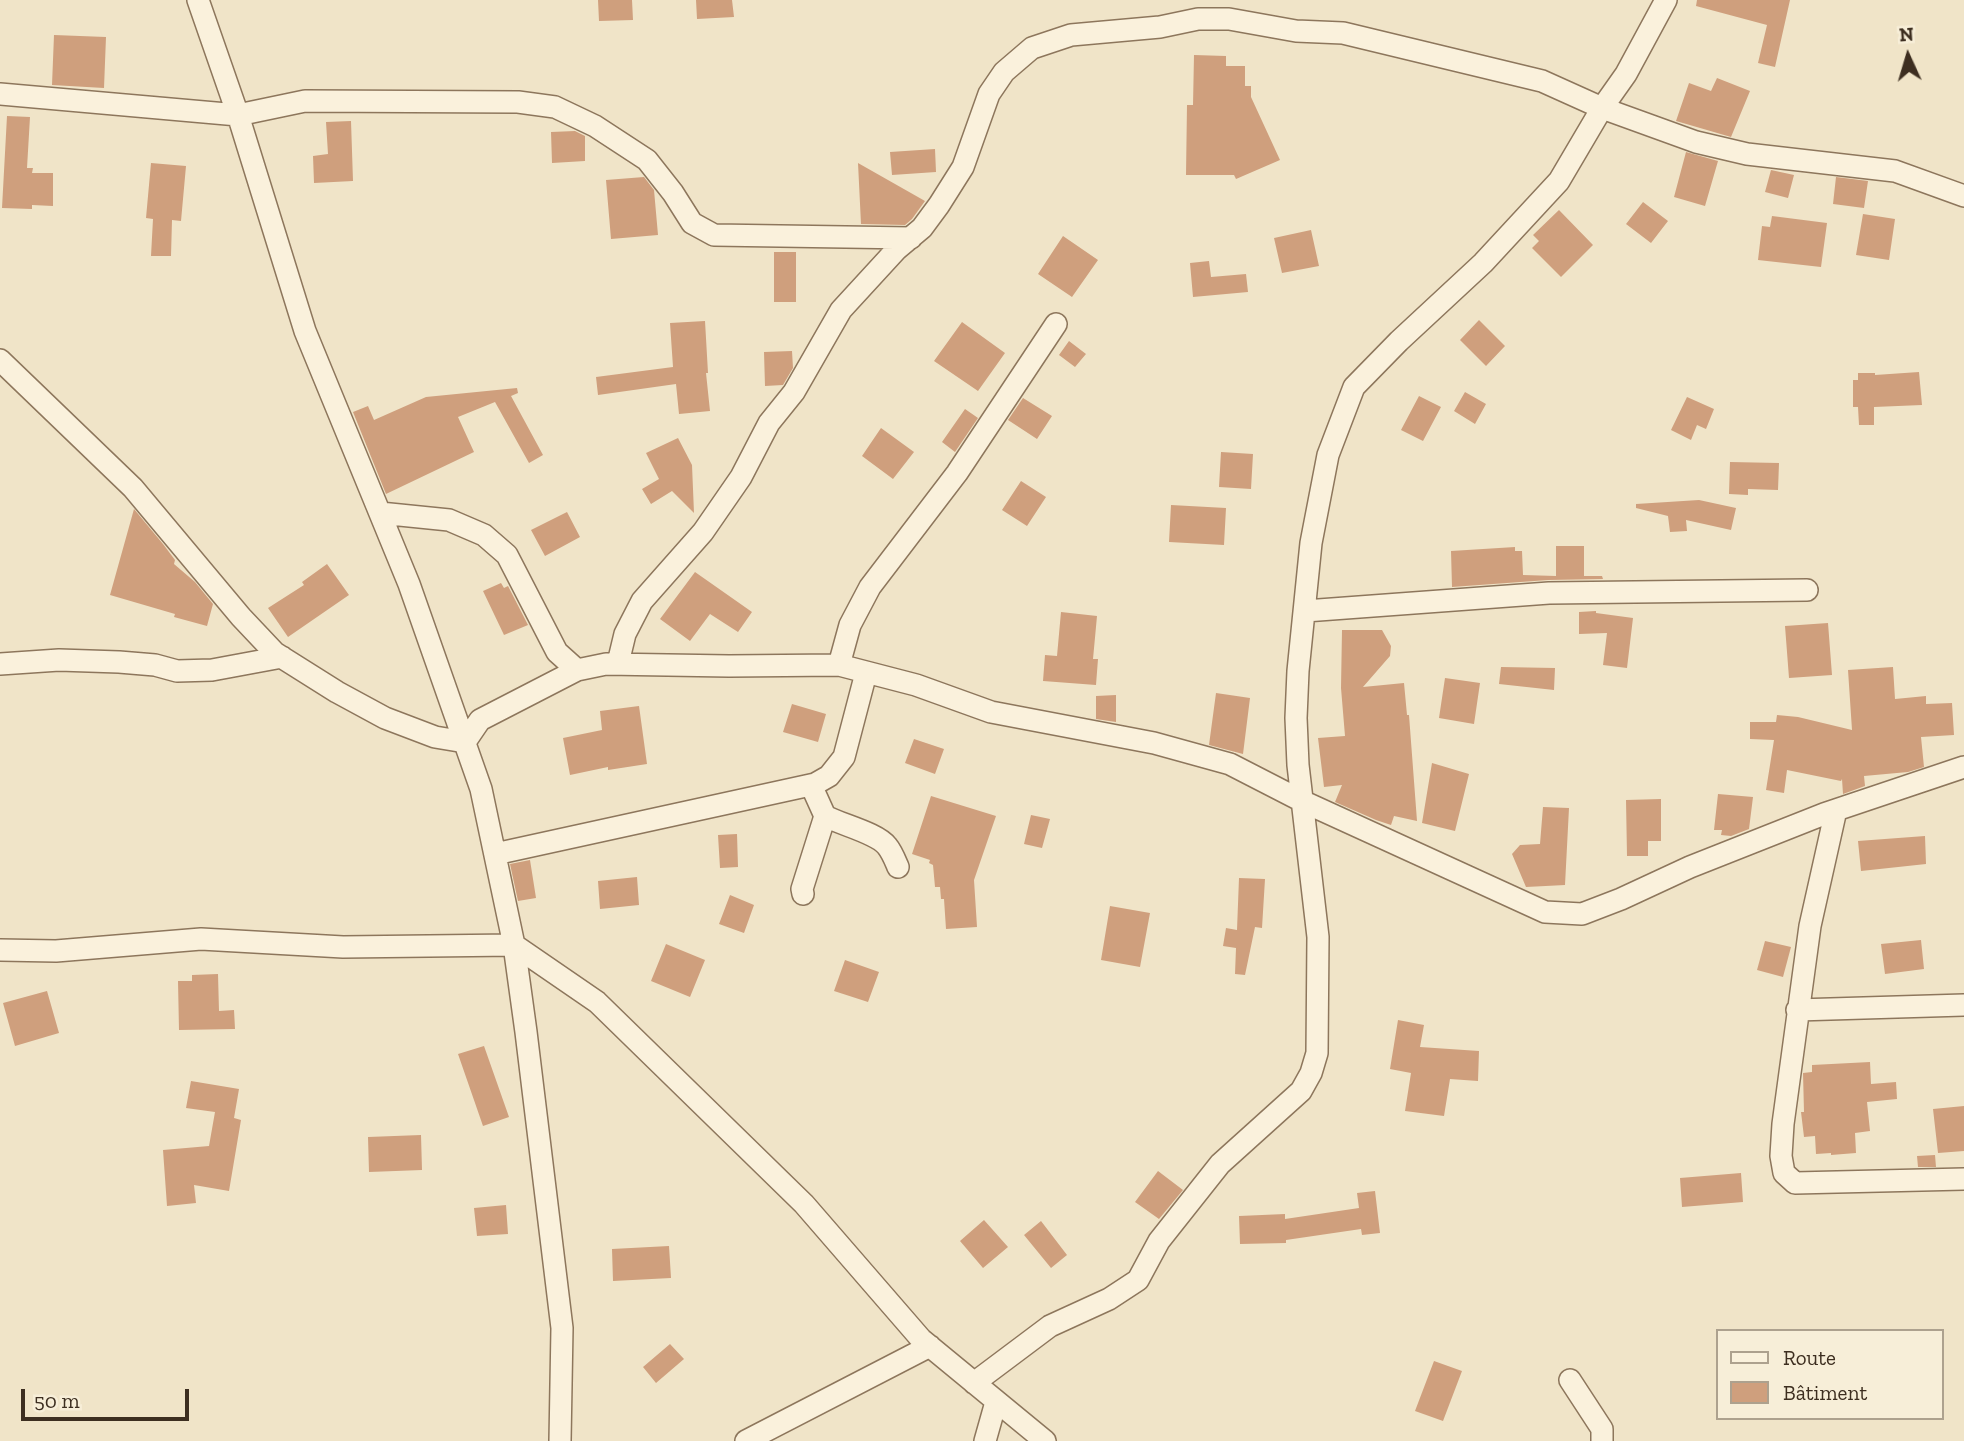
<!DOCTYPE html>
<html>
<head>
<meta charset="utf-8">
<style>
	body { margin:0 }
	#map { position:relative; width:1964px; height:1441px; overflow:hidden; background:#f0e4c8; font-family:"Zilla Slab",serif }
	canvas { display:block }
	.legend { position:absolute; left:1716px; top:1329px; width:228px; height:91px; box-sizing:border-box; background:#f7eed8; border:2px solid #ada18e; margin:0; padding:9px 12px; list-style:none; font-size:21px; color:#3d2e20 }
	.legend li { display:flex; align-items:center; gap:14px; height:35px }
	.legend b { width:35px; border:2px solid #ada18e }
	.north { position:absolute; left:1873px; top:21px; width:70px; height:70px; -webkit-text-stroke:5px #f7eed8; paint-order:stroke; rotate:356deg; font-size:19px; font-weight:700; line-height:28px; text-align:center; color:#3d2e20 }
	.north::after { content:''; display:block; margin:auto; width:24px; height:32px; background:#3d2e20; clip-path:polygon(50% 0,100% 100%,50% 72%,0 100%) }
	.scale { position:absolute; left:21px; top:1389px; width:168px; height:32px; box-sizing:border-box; border:4px solid #3d2e20; border-top:0; padding-left:9px; font-size:21px; line-height:24px; white-space:nowrap; color:#3d2e20; -webkit-text-stroke:5px #f7eed8; paint-order:stroke }
</style>
</head>
<body>
<div id="map">
<canvas width="1964" height="1441"></canvas>
<ul class="legend">
<li><b style="height:9px;background:#faf1dc"></b>Route</li>
<li><b style="height:19px;background:#cf9f7d"></b>Bâtiment</li>
</ul>
<div class="north">N</div>
<div class="scale">50 m</div>
</div>
<script>
const ctx = document.querySelector('canvas').getContext('2d');
ctx.lineJoin = 'round';
function fill(path, color) { ctx.fillStyle = color; ctx.fill(path, 'evenodd'); }
function trace(path, color, width, dash) { ctx.strokeStyle = color; ctx.lineWidth = width; ctx.lineCap = dash ? 'butt' : 'round'; ctx.setLineDash(dash || []); ctx.stroke(path); }
const building = new Path2D(`
	M598,0H632L633,20L599,21Z
	M696,0H732L734,17L697,19Z
	M1697,0H1790L1775,67L1758,63L1767,25L1696,6Z
	M54,35L106,37L104,88L52,85Z
	M1194,55L1226,56V66H1245V86H1251V97L1280,160L1236,179L1234,175H1186L1187,105H1193Z
	M1717,78L1750,91L1731,137L1676,121L1689,83L1711,91Z
	M7,116L30,117L27,168H33L32,173H53V206L32,205V209L2,208Z
	M351,121L353,181L314,183L313,156L328,154L326,122Z
	M575,131L585,136V161L552,163L551,132Z
	M935,149L936,172L892,175L890,152Z
	M1686,152L1718,161L1705,206L1674,197Z
	M151,163L186,166L181,221L172,220L171,256H151L153,219L146,218Z
	M858,163L925,201L912,219L905,225L861,224Z
	M1771,170L1794,175L1788,198L1765,192Z
	M644,177L654,190L658,235L611,239L606,180Z
	M1836,177L1868,181L1864,208L1833,204Z
	M1643,202L1668,221L1651,243L1626,224Z
	M1559,210L1593,245L1561,277L1532,248L1539,241L1533,235Z
	M1863,214L1895,219L1889,260L1856,255Z
	M1772,216L1827,223L1821,267L1758,260L1762,226L1770,227Z
	M1311,230L1319,266L1282,273L1274,238Z
	M1063,236L1098,260L1072,297L1038,274Z
	M774,252H796V302H774Z
	M1209,261L1211,277L1246,274L1248,292L1193,297L1190,263Z
	M1479,320L1505,346L1486,366L1460,340Z
	M705,321L708,373H706L710,411L679,414L676,384L598,395L596,377L673,367L670,323Z
	M962,322L1005,353L978,391L934,361Z
	M1069,341L1086,354L1075,367L1059,355Z
	M792,351L793,368L783,385L765,386L764,352Z
	M1919,372L1922,405L1874,407V425H1859L1858,407H1853V380H1858V373H1875V375Z
	M517,388L518,393L511,396L543,455L529,463L495,402L458,417L474,452L386,494L353,412L368,406L374,420L426,397Z
	M1465,392L1486,404L1475,424L1454,411Z
	M1419,396L1441,407L1423,441L1401,430Z
	M1687,397L1714,409L1706,429L1697,425L1691,440L1671,430Z
	M1023,398L1052,416L1037,439L1008,420Z
	M965,409L978,418L955,452L942,442Z
	M881,428L914,452L893,479L862,456Z
	M678,438L692,465L694,513L672,491L651,504L642,489L659,479L646,453Z
	M1221,452L1253,454L1251,489L1219,487Z
	M1730,462L1779,463L1778,490L1748,489V495L1729,494Z
	M1021,481L1046,497L1027,526L1002,510Z
	M1699,500L1736,508L1731,530L1686,520L1687,531L1670,532L1668,516L1636,508V504Z
	M1171,505L1226,508L1224,545L1169,542Z
	M134,509L163,544L175,560L174,564L195,582L213,604L207,626L174,617L175,614L110,595Z
	M567,512L580,537L545,556L531,530Z
	M1556,546H1584V576H1602L1603,579L1548,580L1452,587L1451,551L1515,547V551H1522L1523,575L1556,576Z
	M327,564L349,595L288,637L268,608L304,585L302,582Z
	M695,572L752,612L738,632L710,614L690,641L660,619Z
	M501,583L504,588L508,586L528,625L504,635L483,591Z
	M1596,611V613L1633,618L1627,668L1603,665L1607,633L1579,634V612Z
	M1061,612L1097,616L1093,659H1098L1096,685L1043,681L1045,655L1057,656Z
	M1828,623L1832,675L1789,678L1785,626Z
	M1342,630H1382L1391,646L1390,656L1363,687L1404,683L1407,715H1409L1417,821L1394,816L1391,825L1376,820L1335,802L1342,785L1324,787L1318,738L1345,736L1341,688Z
	M1501,667L1555,668L1554,690L1499,684Z
	M1893,667L1895,699L1926,696V704L1952,703L1954,735L1921,737L1924,767L1908,772L1864,776L1865,786L1843,794L1842,779L1841,781L1787,770L1784,793L1766,790L1774,740L1750,739V722H1776L1777,715L1798,717L1852,730L1848,670Z
	M1445,678L1480,683L1474,724L1439,718Z
	M1216,693L1250,698L1243,754L1209,745Z
	M1116,695V722L1096,719V696Z
	M792,704L826,714L818,742L783,732Z
	M639,706L647,764L608,770V767L570,775L563,738L602,730L600,711Z
	M914,739L944,749L935,774L905,763Z
	M1432,763L1469,774L1455,831L1422,823Z
	M1718,794L1753,797L1749,829L1731,836L1721,835L1722,830H1714Z
	M931,796L996,816L974,880L977,927L946,929L944,899H941L940,887H935L933,865L929,863L930,860L912,854Z
	M1661,799V841H1648V856H1627L1626,800Z
	M1543,807L1569,808L1565,885L1526,887L1512,854L1520,845L1540,844Z
	M1031,815L1050,819L1042,848L1024,844Z
	M737,834L738,867L720,868L718,835Z
	M1925,836L1926,864L1861,871L1858,841Z
	M530,860L536,898L518,901L510,864Z
	M637,877L639,905L600,909L598,881Z
	M1239,878L1265,879L1262,928L1255,927L1245,975L1235,974L1236,948L1223,946L1226,928L1237,930Z
	M730,895L754,905L744,933L719,924Z
	M1110,906L1150,913L1140,967L1101,960Z
	M1921,940L1924,969L1885,974L1881,944Z
	M1765,941L1791,947L1783,977L1757,970Z
	M666,944L705,960L690,997L651,981Z
	M845,960L879,972L868,1002L834,991Z
	M218,974L219,1011L234,1010L235,1029L179,1030L178,981H192V975Z
	M47,991L59,1033L15,1046L3,1003Z
	M1398,1020L1424,1025L1420,1047L1479,1051L1478,1081L1450,1079L1444,1116L1405,1111L1411,1073L1390,1069Z
	M484,1046L509,1117L483,1126L458,1054Z
	M1870,1062L1871,1084L1896,1082L1897,1099L1867,1102L1870,1131L1855,1133L1856,1153L1831,1155V1153L1816,1154L1815,1136L1804,1137L1801,1112H1804L1803,1073L1812,1072V1065Z
	M191,1081L239,1089L234,1118L241,1120L229,1191L194,1185L196,1203L167,1206L163,1150L209,1146L215,1112L186,1108Z
	M1964,1106V1151L1938,1153L1933,1109Z
	M421,1135L422,1170L369,1172L368,1137Z
	M1935,1155L1936,1167H1918L1917,1156Z
	M1158,1171L1183,1190L1159,1219L1135,1202Z
	M1741,1173L1743,1202L1682,1207L1680,1178Z
	M1375,1191L1380,1233L1362,1235L1361,1229L1286,1240V1243L1240,1244L1239,1216L1285,1214V1219L1359,1208L1357,1193Z
	M506,1205L508,1234L477,1236L474,1208Z
	M984,1220L1008,1247L983,1268L960,1241Z
	M1041,1221L1067,1255L1051,1268L1024,1235Z
	M669,1246L671,1278L613,1281L612,1249Z
	M670,1344L684,1359L656,1383L643,1367Z
	M1434,1361L1462,1371L1443,1421L1415,1411Z`);
const minor = new Path2D(`
	M198,0L238,115L305,331L409,584L481,789L514,945L526,1032L562,1328L560,1441
	M0,94L238,115L305,101L518,102L555,107L595,126L647,160L673,193L692,223L714,235L911,238
	M0,360L133,488L241,617L275,653L337,692L385,718L435,737L465,742L480,720L577,670L606,664L729,666L839,665L916,685L991,712L1154,743L1230,764L1302,801L1545,912L1582,914L1621,899L1690,867L1824,814L1964,767
	M380,513L449,520L484,535L507,555L557,652L577,670
	M1305,611L1549,593L1807,590
	M618,663L625,634L642,601L703,532L741,477L769,423L794,392L841,310L897,249L922,228L939,205L963,167L989,94L1004,72L1032,48L1071,35L1160,27L1198,19H1229L1296,31L1343,33L1542,81L1602,108L1696,142L1747,154L1895,171L1964,196
	M0,664L59,660L119,662L155,665L177,671L212,670L282,657
	M839,665L850,625L870,587L957,473L1056,324
	M1836,810L1810,926L1783,1124L1781,1156L1784,1173L1795,1183L1964,1179
	M825,816C842,825 877,833 887,846C892,852 895,860 898,867
	M495,854L815,784L829,776L844,757L866,673
	M803,894L802,889L825,816L811,785
	M0,950L56,951L201,939L343,947L514,945L597,1002L804,1204L921,1339L1045,1441
	M1797,1010L1964,1005
	M1570,1380L1602,1429V1441
	M974,1383L1050,1326L1109,1299L1138,1280L1159,1241L1220,1164L1301,1091L1311,1073L1317,1053L1318,937L1298,765L1296,718L1298,671L1311,543L1328,455L1354,387L1399,341L1483,263L1559,181L1602,108L1626,74L1666,0
	M746,1441L930,1346
	M985,1441L996,1402`);
fill(building, '#cf9f7d');
trace(minor, '#8d765c', 24);
trace(minor, '#faf1dc', 21);
</script>
</body>
</html>
